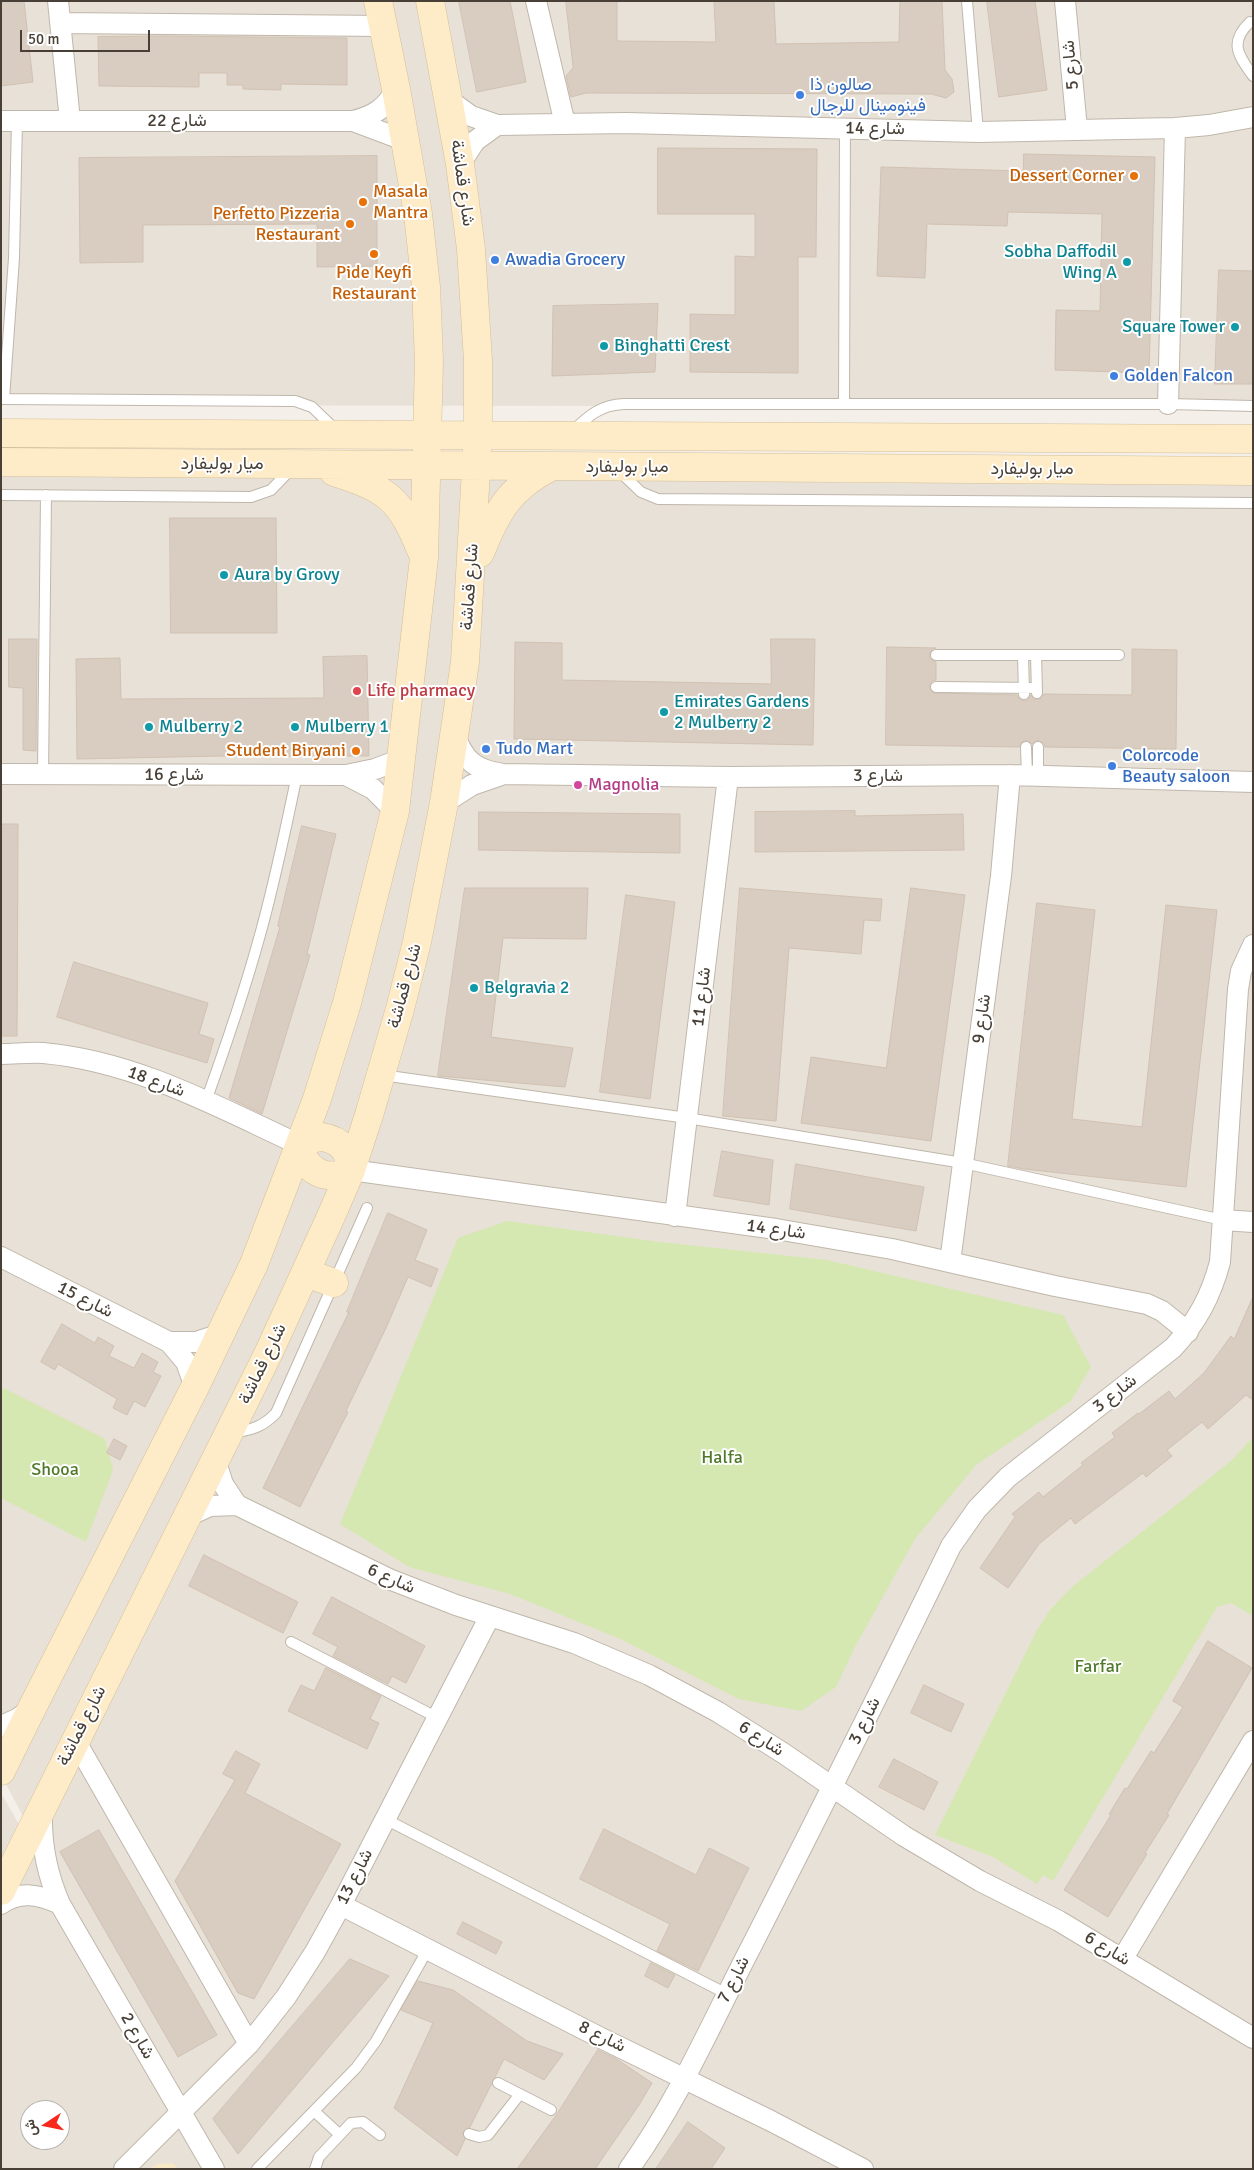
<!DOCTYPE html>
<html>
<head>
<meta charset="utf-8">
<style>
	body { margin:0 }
	#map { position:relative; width:1254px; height:2170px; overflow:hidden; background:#f4f0e9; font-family:Signika,Vazirmatn,sans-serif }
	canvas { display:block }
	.frame { position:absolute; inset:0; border:2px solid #484037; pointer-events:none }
	.north { position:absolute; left:20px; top:2100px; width:50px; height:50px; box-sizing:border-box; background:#fff; border:1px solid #b6b3af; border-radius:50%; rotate:259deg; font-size:14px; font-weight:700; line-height:20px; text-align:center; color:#484037 }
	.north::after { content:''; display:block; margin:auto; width:18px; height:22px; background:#f9281c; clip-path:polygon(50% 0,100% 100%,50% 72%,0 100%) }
	.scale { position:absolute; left:20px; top:30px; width:130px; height:22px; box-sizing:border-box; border:2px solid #484037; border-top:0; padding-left:6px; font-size:15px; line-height:18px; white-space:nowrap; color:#484037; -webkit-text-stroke:4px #fff; paint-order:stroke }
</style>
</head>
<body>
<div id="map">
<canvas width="1254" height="2170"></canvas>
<div class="frame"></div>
<div class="north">ش</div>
<div class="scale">50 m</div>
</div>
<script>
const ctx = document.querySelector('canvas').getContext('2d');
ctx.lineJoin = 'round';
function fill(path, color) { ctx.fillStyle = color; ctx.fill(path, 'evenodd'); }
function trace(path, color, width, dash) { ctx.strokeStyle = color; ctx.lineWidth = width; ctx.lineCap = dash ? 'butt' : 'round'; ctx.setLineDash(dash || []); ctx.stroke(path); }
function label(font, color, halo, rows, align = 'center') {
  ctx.font = font + ' Signika,Vazirmatn,sans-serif'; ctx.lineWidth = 4; ctx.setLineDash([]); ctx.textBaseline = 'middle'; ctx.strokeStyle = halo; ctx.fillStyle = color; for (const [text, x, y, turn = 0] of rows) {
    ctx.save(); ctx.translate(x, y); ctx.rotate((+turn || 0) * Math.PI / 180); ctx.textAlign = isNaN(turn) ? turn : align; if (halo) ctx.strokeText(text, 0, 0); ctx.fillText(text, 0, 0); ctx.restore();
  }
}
const residential = new Path2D(`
	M1,1H1253V407L1,405Z
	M1,472L592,477L858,483H1253V2169H222L64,1893L1,1775Z
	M1,1793L217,2169H1ZM30,2110H60V2140H30Z`);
const green = new Path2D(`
	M507,1221L660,1242L827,1260L1063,1315L1091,1367L1071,1401L976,1465L915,1539L855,1647L836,1687L801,1711L739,1699L618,1638L510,1594L409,1567L340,1524L458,1238Z
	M1,1387L105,1439L113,1470L86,1542L1,1498Z
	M1253,1437V1616L1231,1603L1217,1607L1053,1881L1043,1875L1037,1884L993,1857L935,1835L1036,1632L1050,1610L1073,1586L1185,1498L1232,1460Z`);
const sand = new Path2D(`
	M172,2163L178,2169H150L158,2164Z`);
const building = new Path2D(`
	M1,1H24L33,82L1,86Z
	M459,1H510L526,82L477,92Z
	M566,1H617V41L716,42L714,1H774L776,44L899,42L900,1H942L945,70L952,79L954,92L946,98L931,94L586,93L571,97L566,76L573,68Z
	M987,1H1035L1047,90L999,97Z
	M161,36L347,38V85L281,84V90L243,89V85H227V73H199V87L99,86L98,37Z
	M658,148L817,149L816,257H798V373L690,372V314L735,315V256L755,257V214H658Z
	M1024,154L1155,157L1149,373L1055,370L1056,310L1100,311L1102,214L1008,212L1007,226L927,224L925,278L877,276L881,167L1023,171Z
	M377,156V266L317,267V224L143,225V262L80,263L79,158Z
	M1219,270L1253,271V384H1215Z
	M658,304L655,372L552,376L553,306Z
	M170,518H276L277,633H171Z
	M9,639H37L36,751L23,750V688L9,687Z
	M771,639H815L813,745L514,739L515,642L562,643V680L771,684Z
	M887,647L936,648L932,649L929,655L930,659L936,662V680L932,681L929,686L933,693L1017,695L1018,698L1024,701L1028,700L1031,695L1034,699H1040L1044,694L1132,695V649L1177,650L1176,749L1045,747L1044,743L1038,740L1032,744L1029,741H1023L1019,747L886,745Z
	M367,656L369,756H222L77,759L76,659L120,658L121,699L324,698L323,657Z
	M855,811V816L963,814L964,850L755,852V812Z
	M479,812L680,814V853L479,850Z
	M1,824H18L17,1036H1Z
	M302,826L336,834L307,954L310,955L262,1114L229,1098L280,927L278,926Z
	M465,888H588L586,939L503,938L491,1037L573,1048L565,1087L438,1076Z
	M740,888L882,899L880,921L864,920L861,954L789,948L776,1121L723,1116Z
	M911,888L965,895L931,1141L801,1123L811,1057L886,1068Z
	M626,895L675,902L650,1099L600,1092Z
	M1037,903L1095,910L1072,1119L1142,1127L1166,905L1217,910L1186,1187L1024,1169L1008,1166Z
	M74,962L208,1003L199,1034L214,1039L207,1063L57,1017Z
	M722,1151L773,1160L769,1205L714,1196Z
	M796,1164L924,1187L916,1231L790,1209Z
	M388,1213L427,1230L415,1260L438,1269L431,1287L408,1277L386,1328L346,1411L348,1412L300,1507L263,1488L349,1312H347Z
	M1253,1297V1400L1246,1395L1208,1429L1202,1422L1167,1450L1172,1456L1146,1477L1143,1473L1075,1524L1071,1518L1039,1544L1008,1588L980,1568L1015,1517L1012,1514L1039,1492L1043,1497L1083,1465L1081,1463L1115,1437L1112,1433L1138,1413L1139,1414L1169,1391L1175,1399L1204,1373L1231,1336L1234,1339Z
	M62,1324L95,1343L98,1337L114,1346L109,1356L134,1368L142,1353L158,1362L153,1372L161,1376L145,1407L134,1401L127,1415L113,1408L117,1399L58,1364L55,1370L41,1362Z
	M114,1439L127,1446L120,1460L107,1453Z
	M204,1555L298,1602L283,1633L189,1586Z
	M332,1597L425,1646L406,1683L392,1676L388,1684L333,1656L338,1647L313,1634Z
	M1208,1641L1252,1668L1167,1814L1169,1815L1145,1853L1147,1854L1108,1917L1064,1890L1111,1815L1109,1814L1125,1788L1127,1789L1151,1751L1154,1753L1183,1707L1173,1701Z
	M326,1668L381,1696L370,1719L379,1723L367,1749L288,1711L301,1685L314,1691Z
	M924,1685L964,1704L951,1732L911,1713Z
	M236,1751L260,1764L245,1793L341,1844L254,1999L238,1993L175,1881L235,1780L223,1774Z
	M894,1759L938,1782L924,1810L879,1787Z
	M604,1829L696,1875L709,1848L749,1868L698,1971L657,1951L670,1924L580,1879Z
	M99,1830L217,2035L178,2057L60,1852Z
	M463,1922L502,1942L496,1954L457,1934Z
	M350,1959L389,1976L238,2154L213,2119Z
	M651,1963L675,1975L668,1988L645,1976Z
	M418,1981L453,1990L527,2041L563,2054L544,2080L504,2059L470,2127L463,2132L465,2139L457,2156L394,2108L433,2023L401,2010Z
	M598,2050L615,2058L652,2083L639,2105L595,2169H517L557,2114Z
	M688,2122L725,2148L711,2169H656Z`);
const lane = new Path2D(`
	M967,1L978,132
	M1250,22C1228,43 1239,56 1253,76
	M1,399L295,401L312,407L336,430
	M4,399L14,258L17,121
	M844,404L845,128
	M573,431C589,415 601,405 624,404H1168L1253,406
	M619,471L641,492L658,499L1253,503
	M1,495L251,497L271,490L292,468
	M936,655H1119
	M1023,655L1024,694
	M1036,655L1037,693
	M936,687L1037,688
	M1026,747L1027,776
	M1038,747V776
	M43,774L46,495
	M382,1075L687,1118L963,1163L1223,1220
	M206,1101C225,1048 243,996 258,942C274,887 285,831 297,775
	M232,1433C251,1430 263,1427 276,1413L367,1208
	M291,1642L438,1718
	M385,1819L727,1994
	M498,2083L551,2110
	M314,2111L339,2134
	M469,2134L479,2137L488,2135L520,2094
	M257,2169L356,2068L376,2041L428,1949
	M315,2169L319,2157L351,2123L363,2122L380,2135`);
const street = new Path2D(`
	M58,1L70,121
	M536,1L565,124
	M1065,1L1077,129
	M61,23L384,26
	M449,100L471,116L497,125L626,123L978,132L1175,128L1209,125L1253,117
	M1,121H353C374,116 386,108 396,89
	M353,121L406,141
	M460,164L475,141L497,125
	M1168,404L1175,128
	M454,733C464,761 475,770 503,774L728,777L1010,775L1253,782
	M1,774L346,775L375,769L402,759
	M346,775L373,789L395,811
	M444,803L472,785L501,775
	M1,1054C15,1054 29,1052 43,1053C135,1061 218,1107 300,1145
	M351,1170L776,1229L892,1249L1055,1286L1147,1304L1162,1311L1188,1332
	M675,1216L728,777
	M1223,1220L1253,1222
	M1,1257L169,1342L186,1362L195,1387
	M950,1262L1001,876L1010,775
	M169,1342H196L221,1334
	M215,1459L223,1484L237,1505
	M186,1517L210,1506L237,1505L389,1579L456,1605L574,1643L649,1675L718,1712L783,1753L904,1836L980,1881L1059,1921L1253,2038
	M1,1726L17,1719L32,1708
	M75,1740L249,2044
	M42,1813C41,1846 47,1874 60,1904L214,2169
	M1,1904C20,1890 40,1895 60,1904
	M341,1905L599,2037L771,2121L863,2169
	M1123,1958L1253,1741
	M124,2169L249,2044L286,1997L315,1952L341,1905L490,1616
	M629,2169C678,2101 712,2022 751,1947C819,1814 886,1680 951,1546L977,1509L1008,1477L1173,1348C1197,1322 1211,1296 1220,1262L1238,989L1241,971L1253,945`);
const secondary = new Path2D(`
	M1,433L1253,439
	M1,462L1253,471
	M334,472C387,489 400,498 421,550
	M480,553C497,511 509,488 552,466
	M322,1137C341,1140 350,1151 351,1170C328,1183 304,1172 300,1145L314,1138Z
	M306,1273L334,1283
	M1,1771L32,1708L195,1387L254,1264L317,1099L347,1003L395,811L424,558L429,361L426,287L418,214L396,89L378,1
	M1,1891L269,1352L332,1214L351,1170L369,1115L400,1009L417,942L444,803L465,662L478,435V361L471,249L460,164L430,1`);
const markers = [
	[800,95,5,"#3f7fe0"],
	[1134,176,5,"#e8710a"],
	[363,202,5,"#e8710a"],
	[350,224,5,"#e8710a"],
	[374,254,5,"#e8710a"],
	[495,260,5,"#3f7fe0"],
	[1127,262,5,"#0f9aa8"],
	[1235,327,5,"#0f9aa8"],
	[604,346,5,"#0f9aa8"],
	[1114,376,5,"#3f7fe0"],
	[224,575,5,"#0f9aa8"],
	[357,691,5,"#e0444e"],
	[664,712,5,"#0f9aa8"],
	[149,727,5,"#0f9aa8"],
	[295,727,5,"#0f9aa8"],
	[486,749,5,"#3f7fe0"],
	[356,751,5,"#e8710a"],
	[1112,766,5,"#3f7fe0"],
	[578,785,5,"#d1479c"],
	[474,988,5,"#0f9aa8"]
];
const streetNames = [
	["شارع 5",1071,65,-95],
	["شارع 22",177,121],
	["شارع 14",875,129,1],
	["شارع قماشة",462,183,82],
	["ميار بوليفارد",222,464],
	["ميار بوليفارد",627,467],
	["ميار بوليفارد",1032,469],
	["شارع قماشة",470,587,-86],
	["شارع 16",174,775],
	["شارع 3",878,776],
	["شارع قماشة",405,986,-75],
	["شارع 11",702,997,-83],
	["شارع 9",982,1019,-82],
	["شارع 18",156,1082,20],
	["شارع 14",776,1230,8],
	["شارع 15",85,1300,27],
	["شارع قماشة",263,1364,-64],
	["شارع 3",1115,1394,-38],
	["شارع 6",391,1579,24],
	["شارع 3",865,1721,-64],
	["شارع قماشة",82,1726,-63],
	["شارع 6",761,1739,33],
	["شارع 13",355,1877,-63],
	["شارع 6",1107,1949,31],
	["شارع 7",734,1980,-63],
	["شارع 2",137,2036,60],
	["شارع 8",602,2037,26]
];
const shopNames = [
	["صالون ذا",810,85],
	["فينومينال للرجال",810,106],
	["Awadia Grocery",505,260],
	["Golden Falcon",1124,376],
	["Tudo Mart",496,749],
	["Colorcode",1122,756],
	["Beauty saloon",1122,777]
];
const foodNames = [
	["Dessert Corner",1124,176],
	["Masala",373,192,"left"],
	["Mantra",373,213,"left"],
	["Perfetto Pizzeria",340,214],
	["Restaurant",340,235],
	["Pide Keyfi",374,273,"center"],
	["Restaurant",374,294,"center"],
	["Student Biryani",346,751]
];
const cultureNames = [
	["Sobha Daffodil",1117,252,"right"],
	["Wing A",1117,273,"right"],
	["Square Tower",1225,327,"right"],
	["Binghatti Crest",614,346],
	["Aura by Grovy",234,575],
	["Emirates Gardens",674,702],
	["2 Mulberry 2",674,723],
	["Mulberry 2",159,727],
	["Mulberry 1",305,727],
	["Belgravia 2",484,988]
];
const healthNames = [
	["Life pharmacy",367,691]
];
const hotelNames = [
	["Magnolia",588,785]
];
const parkNames = [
	["Halfa",722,1458],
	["Shooa",55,1470],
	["Farfar",1098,1667]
];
fill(residential, '#e8e1d7');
fill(green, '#d5e8b2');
fill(sand, '#f8e8c6');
fill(building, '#d9cdc1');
trace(building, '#d1c2b2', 1);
trace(lane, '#c0b7ab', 12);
trace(street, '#c0b7ab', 22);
trace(secondary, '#d4bf99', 29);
trace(lane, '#fff', 10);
trace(street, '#fff', 20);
trace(secondary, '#feecc9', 28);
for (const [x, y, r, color] of markers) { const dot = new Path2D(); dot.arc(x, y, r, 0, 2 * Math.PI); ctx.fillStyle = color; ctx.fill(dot); trace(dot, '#fff', 2); }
label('18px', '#484037', '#fff', streetNames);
label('18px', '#366cbe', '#fff', shopNames, 'left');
label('18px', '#c56008', '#fff', foodNames, 'right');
label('18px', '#0d838f', '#fff', cultureNames, 'left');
label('18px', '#be3a42', '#fff', healthNames, 'left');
label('18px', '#b23c85', '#fff', hotelNames, 'left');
label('18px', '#507a2a', '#fff', parkNames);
</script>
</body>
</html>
